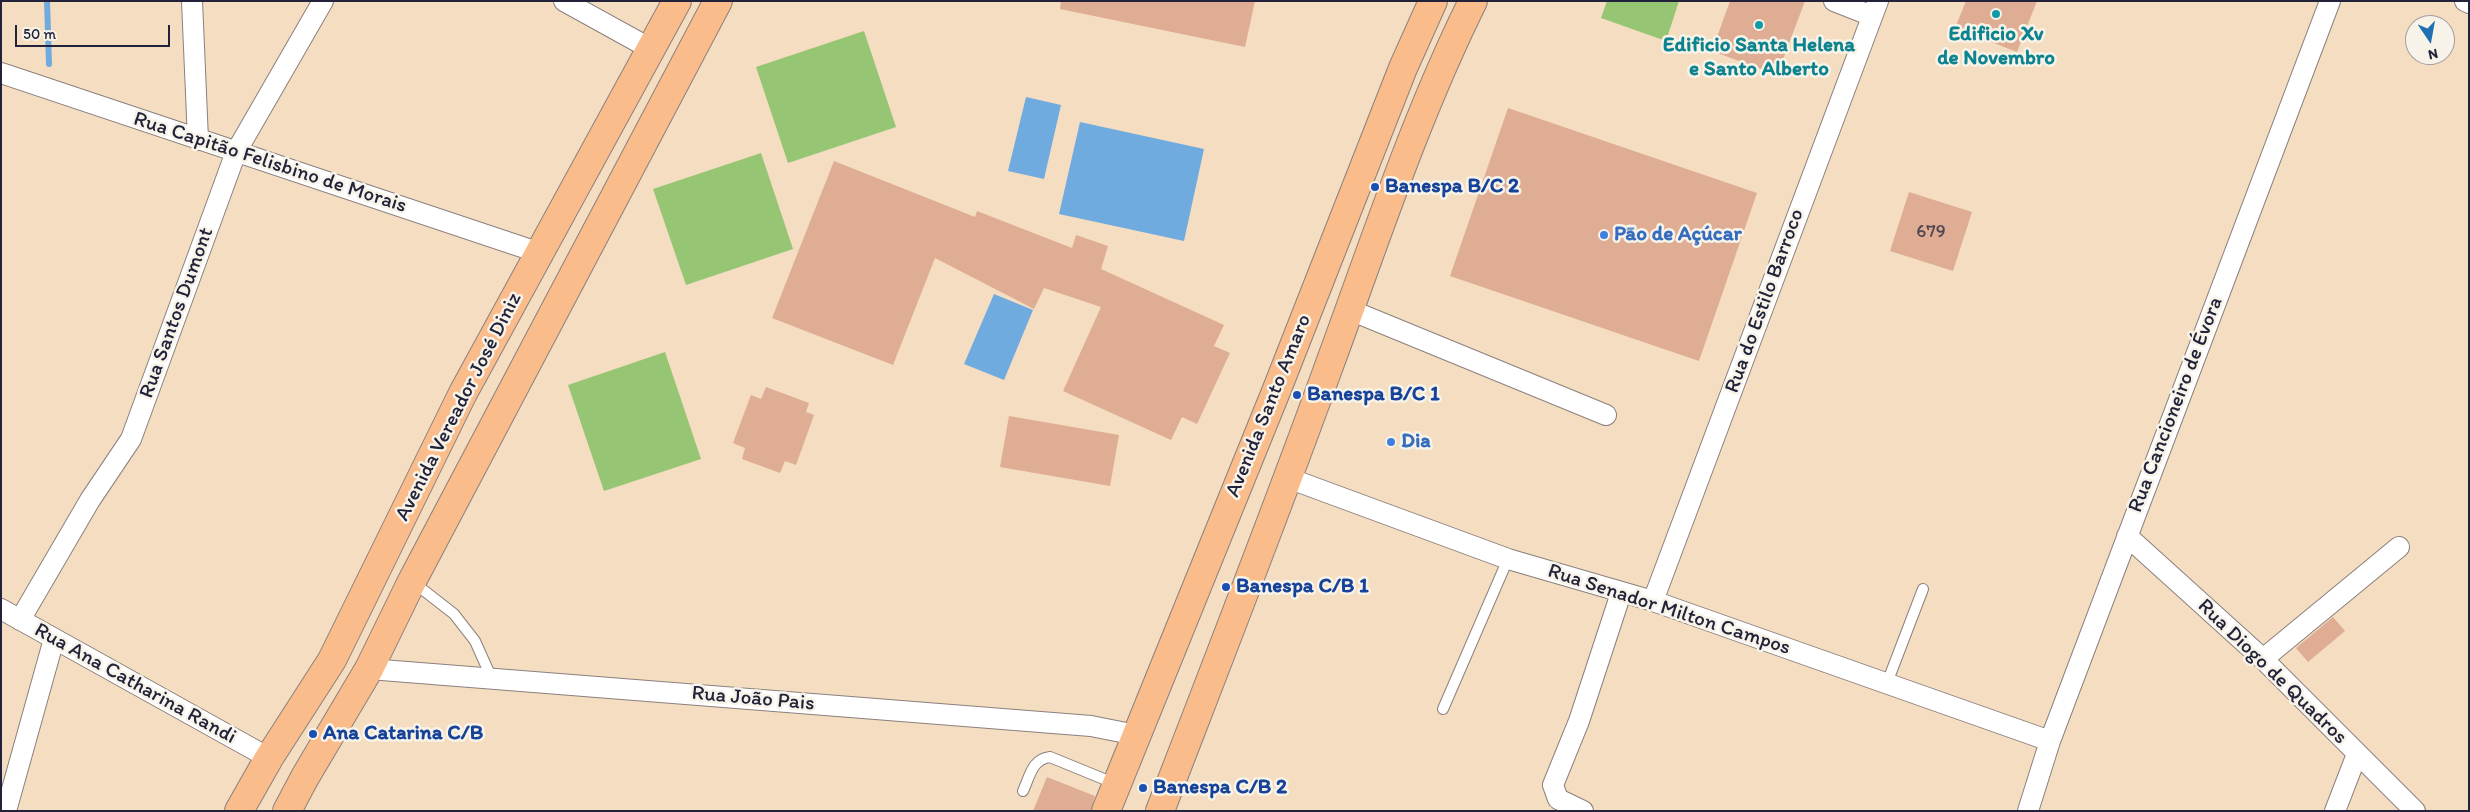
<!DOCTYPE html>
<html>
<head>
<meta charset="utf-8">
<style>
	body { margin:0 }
	#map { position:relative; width:2470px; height:812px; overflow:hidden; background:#f4ddc0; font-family:Itim,sans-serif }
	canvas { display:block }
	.frame { position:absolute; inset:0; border:2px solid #22223b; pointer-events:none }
	.north { position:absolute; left:2405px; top:15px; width:50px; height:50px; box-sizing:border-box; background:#f7f3e8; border:1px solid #a29fa3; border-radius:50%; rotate:168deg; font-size:14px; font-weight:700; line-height:20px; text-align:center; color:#22223b }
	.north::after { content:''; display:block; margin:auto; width:18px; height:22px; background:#1f6fb2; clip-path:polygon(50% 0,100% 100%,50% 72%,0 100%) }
	.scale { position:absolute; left:15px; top:25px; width:155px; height:22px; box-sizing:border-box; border:2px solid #22223b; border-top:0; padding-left:6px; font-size:15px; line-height:18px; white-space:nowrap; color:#22223b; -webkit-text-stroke:4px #f7f3e8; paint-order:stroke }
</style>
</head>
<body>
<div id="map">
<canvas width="2470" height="812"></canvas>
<div class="frame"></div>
<div class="north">N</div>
<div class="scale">50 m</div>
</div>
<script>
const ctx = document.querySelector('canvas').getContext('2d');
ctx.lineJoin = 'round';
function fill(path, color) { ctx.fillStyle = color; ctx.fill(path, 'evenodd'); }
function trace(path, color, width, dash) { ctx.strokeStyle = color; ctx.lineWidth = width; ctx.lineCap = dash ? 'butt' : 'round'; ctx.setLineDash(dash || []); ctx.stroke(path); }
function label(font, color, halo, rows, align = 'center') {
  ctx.font = font + ' Itim,sans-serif'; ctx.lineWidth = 5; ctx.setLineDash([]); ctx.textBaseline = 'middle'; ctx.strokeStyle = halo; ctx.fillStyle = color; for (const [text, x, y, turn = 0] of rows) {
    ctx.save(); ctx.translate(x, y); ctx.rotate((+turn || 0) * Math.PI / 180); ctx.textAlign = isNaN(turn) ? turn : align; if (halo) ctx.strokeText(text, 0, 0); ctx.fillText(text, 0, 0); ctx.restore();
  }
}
const green = new Path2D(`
	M1607,1H1679L1666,41L1601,18Z
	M864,31L896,127L788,163L756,67Z
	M761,153L793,249L686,285L653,189Z
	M665,352L701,459L604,491L568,385Z`);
const water = new Path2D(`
	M1026,97L1061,105L1044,179L1008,171Z
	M1080,122L1204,149L1184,241L1059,214Z
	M994,294L1033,310L1004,380L964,364Z`);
const stream = new Path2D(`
	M47,1L49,64`);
const building = new Path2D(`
	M1061,1H1255L1245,47L1060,9Z
	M1730,1H1805L1777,75L1712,51Z
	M1966,1H2037L2017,52L1955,28Z
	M1508,108L1757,193L1699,361L1450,276Z
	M834,161L975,217L977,211L1072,248L1076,235L1108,246L1101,269L1224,325L1214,346L1230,353L1197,424L1182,417L1171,440L1063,391L1101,307L1044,288L1034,309L935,258L893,365L772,318Z
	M1909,192L1972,212L1953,271L1890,251Z
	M766,387L809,403L806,412L814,415L796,465L785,461L780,473L742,459L745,448L733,443L751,395L761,399Z
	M1009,416L1119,435L1110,486L1000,467Z
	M2333,617L2345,631L2308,662L2296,648Z
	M1047,777L1095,796L1091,811H1033Z`);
const service = new Path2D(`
	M413,582L454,614L475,641L492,679
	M1887,683L1923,589
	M1443,709L1508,559
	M1023,791C1030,776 1032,759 1050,757L1116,784`);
const minor = new Path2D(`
	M192,1L198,140
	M564,1L651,49
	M1834,1L1872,16
	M2465,1L2469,3
	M1,73L540,253
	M1350,310L1606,415
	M1288,478L1508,559L1653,601L2050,741
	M2127,536L2263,659L2415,811
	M1653,601L1878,1
	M1,609L269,758
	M20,620L90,500L131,439L236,152L323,1
	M2263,659L2399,547
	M369,669L1091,726L1136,735
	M6,811L54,639
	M1583,811L1558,799L1553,785L1579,721L1621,593
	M2028,811L2050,741L2330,1
	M2335,811L2357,754`);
const primary = new Path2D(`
	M239,811L269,758L332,660L463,393L677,1
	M287,811L305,777L369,669L412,581L718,1
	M1106,811L1277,389L1403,68L1433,1
	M1160,811C1217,663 1275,515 1329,366C1374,244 1415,118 1473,1`);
const markers = [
	[1996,14,5,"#0f9aa8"],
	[1759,25,5,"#0f9aa8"],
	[1375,187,5,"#1a4fb4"],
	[1604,235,5,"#3f7fe0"],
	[1297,395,5,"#1a4fb4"],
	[1391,442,5,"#3f7fe0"],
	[1226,587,5,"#1a4fb4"],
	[313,734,5,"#1a4fb4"],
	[1143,788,5,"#1a4fb4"]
];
const numberNames = [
	["679",1931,232]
];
const cultureNames = [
	["Edificio Xv",1996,35],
	["de Novembro",1996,59],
	["Edificio Santa Helena",1759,46],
	["e Santo Alberto",1759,70]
];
const streetNames = [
	["Rua Capitão Felisbino de Morais",270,163,18],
	["Rua do Estilo Barroco",1765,301,-70],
	["Rua Santos Dumont",177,313,-70],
	["Rua Cancioneiro de Évora",2176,405,-69],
	["Avenida Santo Amaro",1269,406,-68],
	["Avenida Vereador José Diniz",459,407,-63],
	["Rua Senador Milton Campos",1669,610,18],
	["Rua Diogo de Quadros",2272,672,44],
	["Rua Ana Catharina Randi",135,684,29],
	["Rua João Pais",753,699,5]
];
const transitNames = [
	["Banespa B/C 2",1385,187],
	["Banespa B/C 1",1307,395],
	["Banespa C/B 1",1236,587],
	["Ana Catarina C/B",323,734],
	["Banespa C/B 2",1153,788]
];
const shopNames = [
	["Pão de Açúcar",1614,235],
	["Dia",1401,442]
];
fill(green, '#96c573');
fill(water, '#70abe0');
trace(stream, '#70abe0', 6);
fill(building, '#dead94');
trace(service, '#8b807e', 12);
trace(minor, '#8b807e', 22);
trace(primary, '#8b807e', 30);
trace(service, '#fff', 10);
trace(minor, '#fff', 20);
trace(primary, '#f9bc8a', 28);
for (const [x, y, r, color] of markers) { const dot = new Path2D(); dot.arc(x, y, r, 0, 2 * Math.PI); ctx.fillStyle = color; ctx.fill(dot); trace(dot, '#f7f3e8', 2); }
label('19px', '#514551', null, numberNames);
label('bold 21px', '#0d838f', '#f7f3e8', cultureNames);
label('21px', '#22223b', '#f7f3e8', streetNames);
label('bold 21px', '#164399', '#f7f3e8', transitNames, 'left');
label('bold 21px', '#366cbe', '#f7f3e8', shopNames, 'left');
</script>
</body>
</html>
